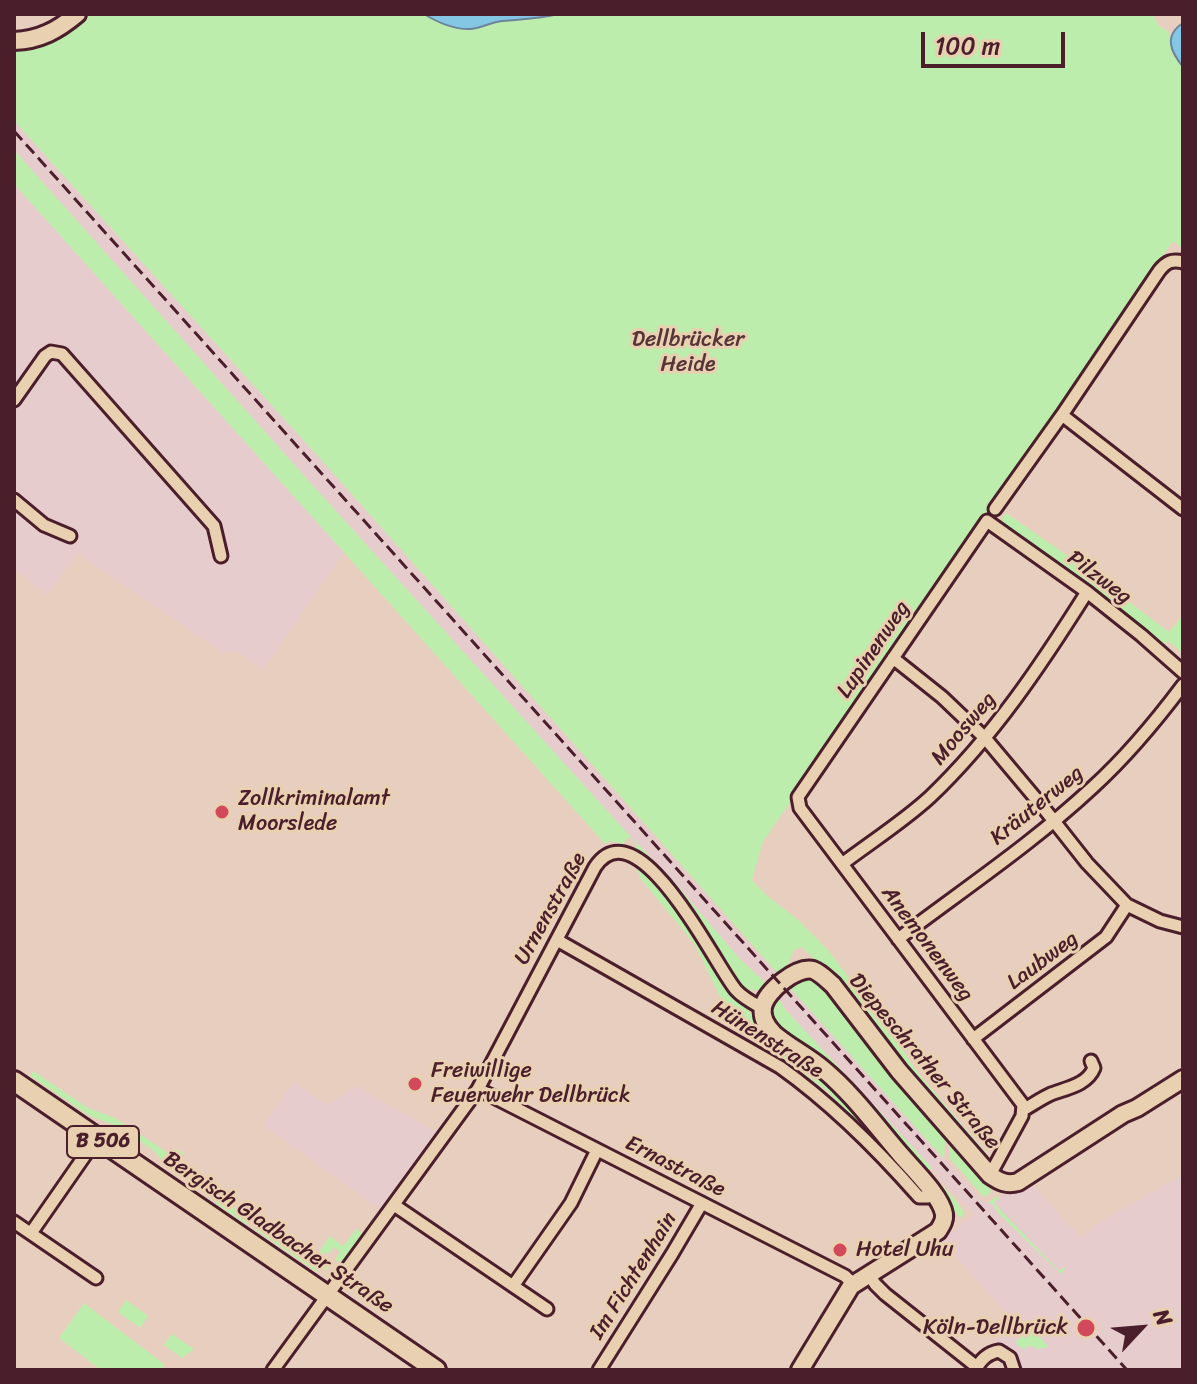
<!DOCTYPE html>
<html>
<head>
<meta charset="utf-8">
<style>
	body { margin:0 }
	#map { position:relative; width:1197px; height:1384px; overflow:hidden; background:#e8cebe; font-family:Sriracha,sans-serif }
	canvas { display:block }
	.frame { position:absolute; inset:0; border:16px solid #4a1f2b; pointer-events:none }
	.north { position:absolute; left:1101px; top:1288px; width:80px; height:80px; -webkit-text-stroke:6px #e8d0b0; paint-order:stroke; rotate:64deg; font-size:22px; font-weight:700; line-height:32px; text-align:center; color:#4a1f2b }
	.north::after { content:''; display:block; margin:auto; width:28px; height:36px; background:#4a1f2b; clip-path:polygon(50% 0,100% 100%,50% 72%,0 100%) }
	.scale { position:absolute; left:921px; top:32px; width:144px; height:36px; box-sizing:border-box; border:4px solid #4a1f2b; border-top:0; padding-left:10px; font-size:24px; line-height:28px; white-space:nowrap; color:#4a1f2b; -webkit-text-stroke:6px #e8d0b0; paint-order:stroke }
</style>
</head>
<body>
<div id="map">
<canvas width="1197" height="1384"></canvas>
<div class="frame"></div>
<div class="north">N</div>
<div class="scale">100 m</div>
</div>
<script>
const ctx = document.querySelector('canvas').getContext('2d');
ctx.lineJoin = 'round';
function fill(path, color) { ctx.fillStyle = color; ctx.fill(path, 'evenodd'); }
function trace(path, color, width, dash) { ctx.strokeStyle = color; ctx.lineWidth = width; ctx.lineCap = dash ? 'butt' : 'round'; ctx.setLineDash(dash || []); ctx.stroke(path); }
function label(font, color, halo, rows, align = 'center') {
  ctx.font = font + ' Sriracha,sans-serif'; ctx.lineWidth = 6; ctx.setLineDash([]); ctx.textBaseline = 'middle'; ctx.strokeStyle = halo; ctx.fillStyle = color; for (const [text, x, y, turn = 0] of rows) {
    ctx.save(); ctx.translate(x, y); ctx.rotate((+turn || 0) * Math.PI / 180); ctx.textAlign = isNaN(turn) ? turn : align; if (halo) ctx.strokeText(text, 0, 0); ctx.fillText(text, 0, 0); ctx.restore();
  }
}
const built = new Path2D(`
	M14,121L324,463L744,937L778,974L782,973L792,984L791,988L982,1201L992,1204L1000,1197L1017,1191L1019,1192L1031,1184L1081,1238L1097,1224L1183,1175V1370H1018L1015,1353L1007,1347L993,1344L1015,1323L941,1240L974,1215L794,1019L769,985L739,958L670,877L630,836L308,480L14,150Z
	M14,184L344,552L263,670L236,651L223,653L77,553L47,595L14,568Z
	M294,1082L327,1105L356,1086L436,1132L380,1209L263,1125Z`);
const green = new Path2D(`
	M88,14H1153L1158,25L1169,32L1172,54L1183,67V249L1173,241L763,842L752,880L765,894L798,920L828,950L895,1038L918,1073L990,1158L986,1159L895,1060L831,976L802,947L794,950L788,964L778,974L324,463L14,121V47L80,22Z
	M14,150L308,480L630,836L670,877L739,958L768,985C757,993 744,992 735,981C720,965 706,932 693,912C677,888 656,868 635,848L637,845L630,837L622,844L610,841L605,844L14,184Z
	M1006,513L1071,558L1169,632L1183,615V653L1168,641L1161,646L1004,527L1002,519Z
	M636,865H640L668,893L691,923L736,998L749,1011L764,1032L839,1090L878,1136L886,1150L860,1126L827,1091L786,1060L758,1045L754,1035L719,995L695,945L640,878Z
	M806,977L815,979L826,989L940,1126L945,1139L944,1159L790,988L801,978Z
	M778,997L785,1009L933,1169H926L910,1149L904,1146L778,1029L769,1012L772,1003Z
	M33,1071L88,1108L115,1118L168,1153L173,1152L177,1149L184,1153L180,1161L171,1165L162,1161L154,1151L119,1127L90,1116L30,1076Z
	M950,1144L980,1177L979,1178L982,1182L984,1181L990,1188L991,1192L987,1196H983L950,1159L949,1146Z
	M930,1173L953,1197L965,1213L961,1218L957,1215Z
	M208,1187L211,1193L245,1215L249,1210L254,1213L247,1225L218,1205L207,1194Z
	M996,1196L999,1198L994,1203L1059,1271L1064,1267L1065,1269L1061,1274L999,1214L992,1204L988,1203Z
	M261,1218L264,1220L260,1227L312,1261L330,1236L343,1246L356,1229L363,1234L341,1263L335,1259L340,1252L334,1247L328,1254L325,1252L322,1258L331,1265L326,1270L320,1267L317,1272L254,1229Z
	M126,1300L148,1316L140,1328L118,1312Z
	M84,1303L165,1365L160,1370H101L59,1338Z
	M1032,1328L1048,1346L1045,1348L1035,1349L1034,1346L1025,1347V1350L1017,1345L1016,1341L1022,1336L1025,1338L1032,1332L1030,1329Z
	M172,1334L194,1349L182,1358L164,1345Z`);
const water = new Path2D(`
	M424,14H558C539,19 521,19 502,21C491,22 482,28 471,29C455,30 437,22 424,14Z
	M1183,23V67C1171,52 1163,36 1183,23Z`);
const street = new Path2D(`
	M14,400L45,356L51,352L62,354L214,526L221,556
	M1062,415L1183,509
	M14,500L44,525L70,536
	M995,509L1062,415L1159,271C1166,262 1172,259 1183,262
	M893,658L942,697L985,738L1042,806L1087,863L1127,905L1160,921L1183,927
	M842,864C871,842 904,821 930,797C993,737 1041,665 1087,592
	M898,939C964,889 1033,843 1093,787C1127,756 1156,721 1183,685
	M557,940L780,1067C832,1104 877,1149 919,1197H928L933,1193
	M973,1039L1106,937L1127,905
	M478,1089L845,1276L853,1284
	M1023,1110C1032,1105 1042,1098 1051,1094C1067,1088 1087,1085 1094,1068L1091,1061
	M990,1175L1022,1116L1023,1105L1020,1101L800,808L798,797L987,521L1087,592L1141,635L1183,672
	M394,1205L547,1309
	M14,1222L96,1278
	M31,1233L97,1138
	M869,1274L875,1284L885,1294L977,1367
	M513,1286L571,1203L597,1150
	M273,1370L478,1089L595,867C638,803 716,967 736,990C743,998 753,1003 762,1008
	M599,1370L672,1254L702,1203
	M975,1370C981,1360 987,1353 999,1351L1010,1358L1014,1370`);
const secondary = new Path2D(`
	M14,41C40,40 58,30 77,14
	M800,1370L851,1286L938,1231C941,1226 945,1221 944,1214C941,1196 913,1169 901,1155C876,1126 853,1094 823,1069C808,1056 789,1047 774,1034C767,1027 761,1017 763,1007C766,991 797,966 813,970C821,973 827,980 833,985L899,1071L990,1175C1000,1182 1007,1185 1018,1182L1123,1114L1137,1108L1183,1079`);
const primary = new Path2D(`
	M14,1081L436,1370`);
const rail = new Path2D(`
	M14,131L1127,1370`);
const markers = [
	[222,812,8,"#d1495b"],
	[415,1084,8,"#d1495b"],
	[840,1250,8,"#d1495b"],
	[1086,1328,10,"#d1495b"]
];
const shields = [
	[103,1142,72]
];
const shieldNames = [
	["B 506",103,1142]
];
const parkNames = [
	["Dellbrücker",688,340],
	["Heide",688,365]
];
const streetNames = [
	["Pilzweg",1099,578,37],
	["Lupinenweg",874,650,-56],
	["Moosweg",964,729,-50],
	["Kräuterweg",1037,806,-39],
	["Urnenstraße",551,909,-61],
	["Anemonenweg",927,944,53],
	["Laubweg",1043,961,-37],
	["Hünenstraße",767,1040,32],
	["Diepeschrather Straße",924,1062,50],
	["Ernastraße",675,1167,27],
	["Bergisch Gladbacher Straße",278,1233,34],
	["Im Fichtenhain",634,1276,-58]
];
const poiNames = [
	["Zollkriminalamt",238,799],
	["Moorslede",238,824],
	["Freiwillige",431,1071],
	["Feuerwehr Dellbrück",431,1096],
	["Hotel Uhu",856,1250],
	["Köln-Dellbrück",1068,1328,"right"]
];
fill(built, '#e7ccce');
fill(green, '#bdedac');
fill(water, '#84c7e5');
trace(water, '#6d849b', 2);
trace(street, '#4a1f2b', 17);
trace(secondary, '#4a1f2b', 22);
trace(primary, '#4a1f2b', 24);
trace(street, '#e8d0b0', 11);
trace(secondary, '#e8d0b0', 16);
trace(primary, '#e8d0b0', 18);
trace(rail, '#4a1f2b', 3, [12, 6]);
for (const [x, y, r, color] of markers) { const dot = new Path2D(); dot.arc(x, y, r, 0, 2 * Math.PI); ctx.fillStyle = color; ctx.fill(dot); trace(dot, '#e8d0b0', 3); }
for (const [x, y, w] of shields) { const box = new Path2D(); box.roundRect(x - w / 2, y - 16, w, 32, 6); ctx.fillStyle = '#e8d0b0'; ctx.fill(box); trace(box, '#4a1f2b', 2); }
label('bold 20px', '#4a1f2b', null, shieldNames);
label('22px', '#563438', '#e8d0b0', parkNames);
label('22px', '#4a1f2b', '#e8d0b0', streetNames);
label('22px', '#4a1f2b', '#e8d0b0', poiNames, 'left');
</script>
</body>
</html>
